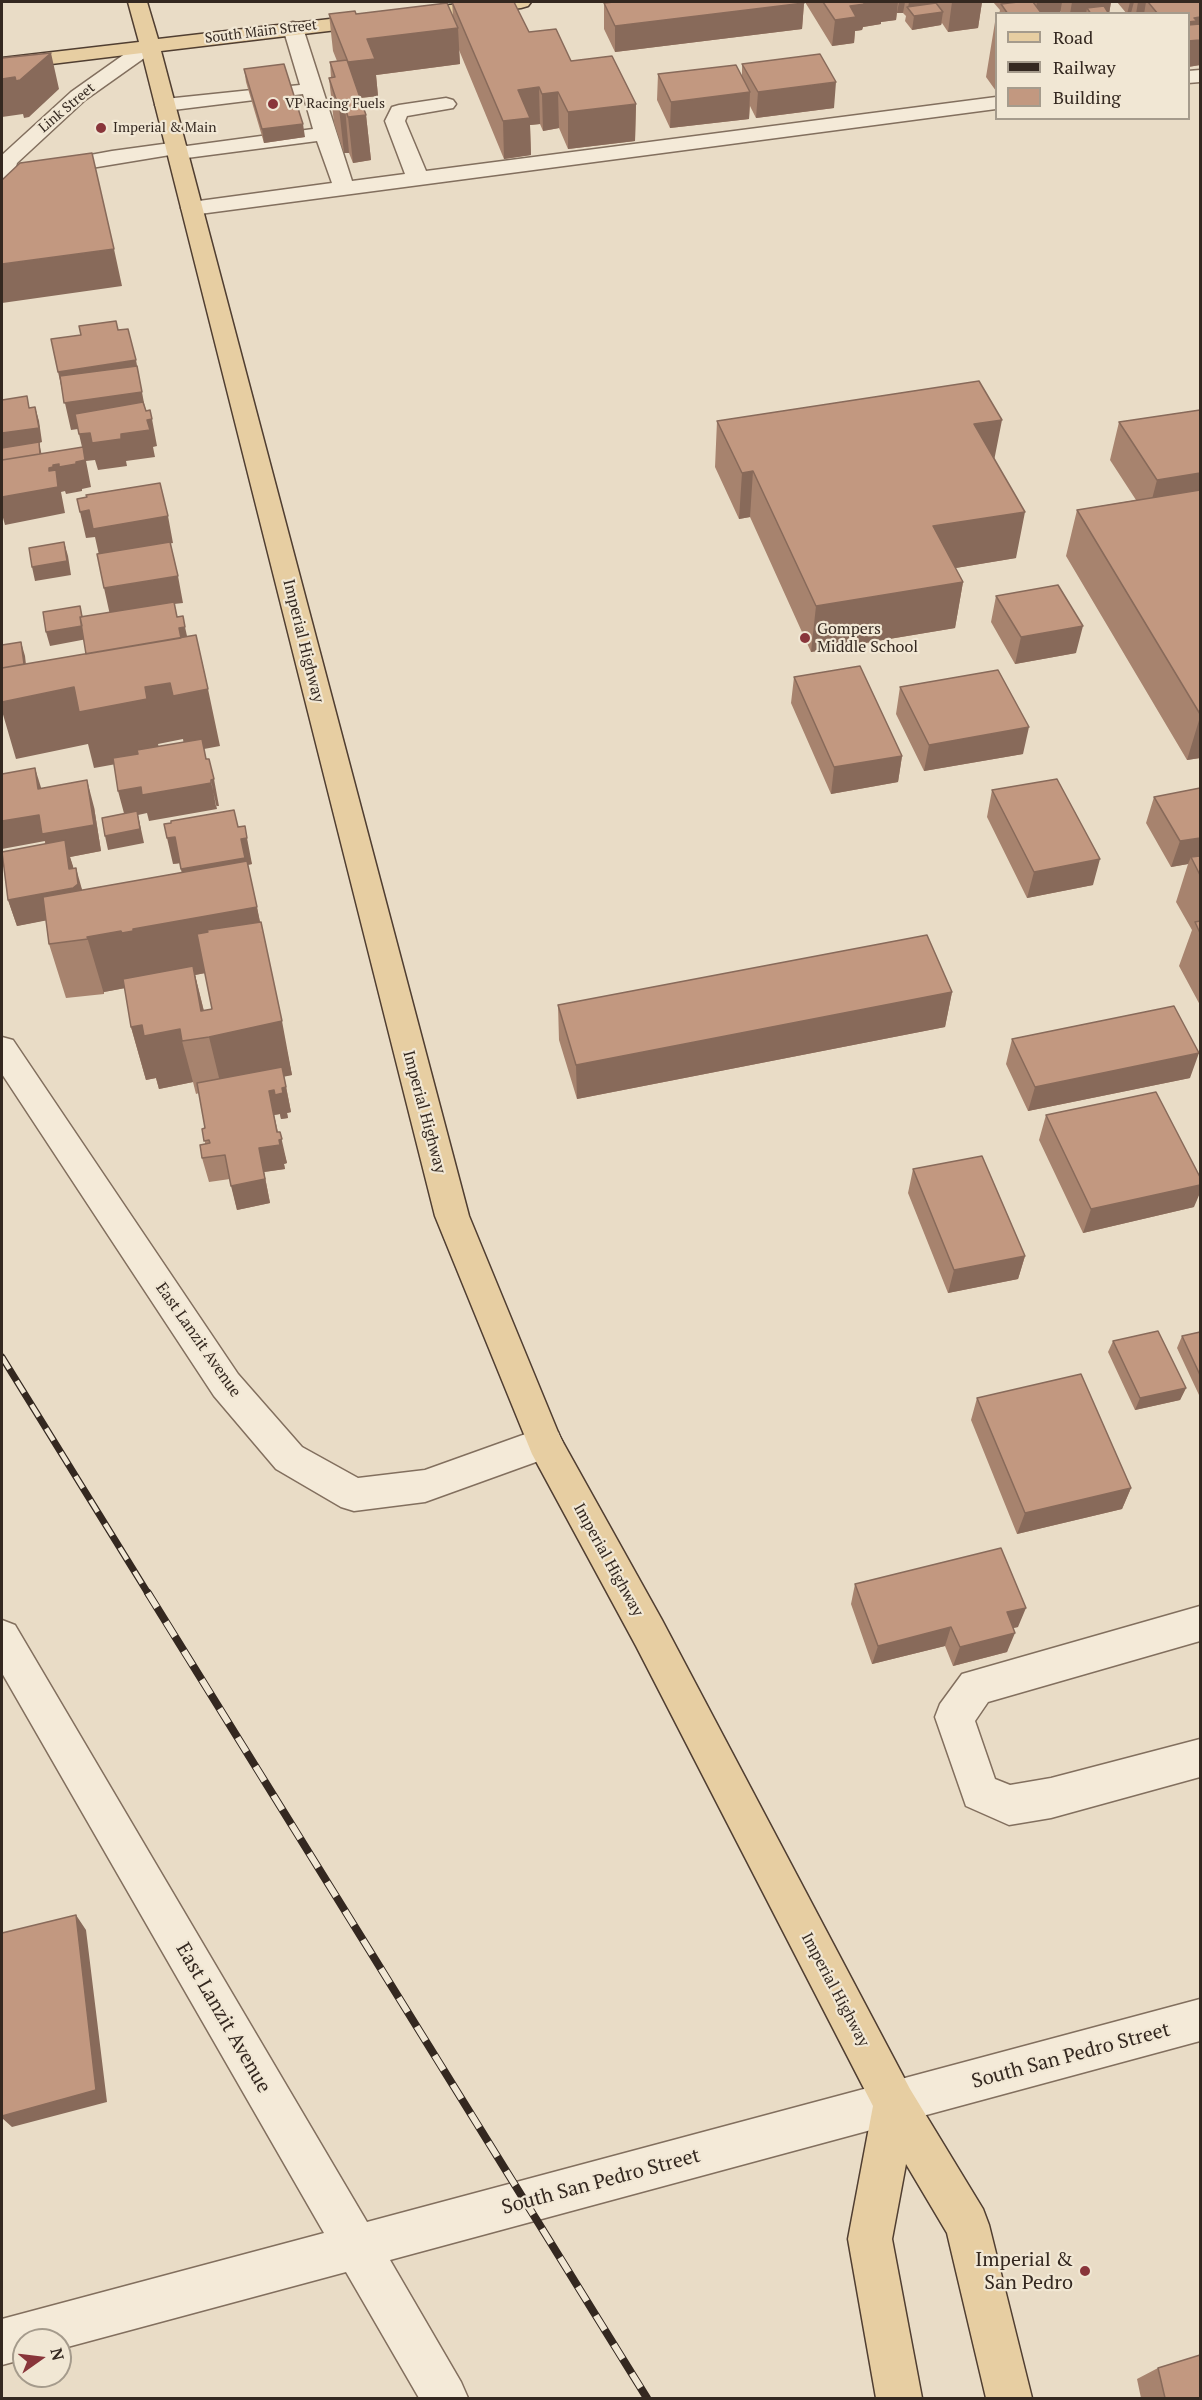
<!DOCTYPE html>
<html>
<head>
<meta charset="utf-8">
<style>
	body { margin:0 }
	#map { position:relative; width:1202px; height:2400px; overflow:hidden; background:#e9dcc6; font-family:"PT Serif",serif }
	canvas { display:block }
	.frame { position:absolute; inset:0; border:3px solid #342820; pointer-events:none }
	.legend { position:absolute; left:995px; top:12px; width:195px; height:108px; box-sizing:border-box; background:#f1e7d4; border:2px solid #a59b8c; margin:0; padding:8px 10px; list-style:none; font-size:18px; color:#342820 }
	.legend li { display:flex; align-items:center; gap:12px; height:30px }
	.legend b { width:30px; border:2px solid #a59b8c }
	.north { position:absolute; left:12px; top:2328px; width:60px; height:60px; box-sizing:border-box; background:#f1e7d4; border:2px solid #a59b8c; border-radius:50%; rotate:76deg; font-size:16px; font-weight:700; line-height:24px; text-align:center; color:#342820 }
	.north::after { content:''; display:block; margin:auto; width:21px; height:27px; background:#89353a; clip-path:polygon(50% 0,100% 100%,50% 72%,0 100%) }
</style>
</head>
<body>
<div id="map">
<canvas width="1202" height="2400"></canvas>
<div class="frame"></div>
<ul class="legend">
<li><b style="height:8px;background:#e7cea2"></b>Road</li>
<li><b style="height:8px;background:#342820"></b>Railway</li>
<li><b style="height:16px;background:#c29880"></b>Building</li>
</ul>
<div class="north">N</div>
</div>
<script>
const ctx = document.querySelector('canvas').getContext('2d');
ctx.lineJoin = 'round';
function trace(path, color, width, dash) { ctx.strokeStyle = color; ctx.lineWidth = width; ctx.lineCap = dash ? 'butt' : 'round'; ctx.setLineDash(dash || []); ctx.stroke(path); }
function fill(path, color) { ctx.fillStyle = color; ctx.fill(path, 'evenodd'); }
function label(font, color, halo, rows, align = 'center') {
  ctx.font = font + ' "PT Serif",serif'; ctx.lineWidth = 4.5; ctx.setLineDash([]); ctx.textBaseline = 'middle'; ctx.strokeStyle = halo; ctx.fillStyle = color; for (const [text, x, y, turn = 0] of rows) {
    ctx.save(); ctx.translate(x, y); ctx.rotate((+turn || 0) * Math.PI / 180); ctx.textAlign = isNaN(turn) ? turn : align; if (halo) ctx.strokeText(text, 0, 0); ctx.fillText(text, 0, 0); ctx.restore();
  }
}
const minor = new Path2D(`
	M293,22L300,24L303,28L352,181L405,174L385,121L392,107L399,105L446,98L453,100L456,104L453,108L407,116L405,121L426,171L996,97V109L192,215L184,213L181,208L184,203L332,183L317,141L179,159L170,155L49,175L41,174L38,169L41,164L112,151L178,142L187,146L313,129L303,94L165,111L158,109L155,105L158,101L165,99L300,85L283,28L286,24Z
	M150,39L157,41L160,45L157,49L85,100L17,163L10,189L2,190V155L71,92L143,41Z
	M1200,70V82L1188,83V71Z
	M2,1037L13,1040L238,1374L302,1447L358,1478L425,1470L545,1427L558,1432L563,1443L558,1454L425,1502L354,1511L341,1507L276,1469L214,1396L2,1074Z
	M1200,1606V1641L988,1702L975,1721L995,1779L1010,1785L1051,1778L1200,1739V1777L1051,1818L1009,1825L966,1806L935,1717L940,1704L962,1674Z
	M2,1620L15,1625L367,2222L1200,1999V2041L390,2260L461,2382L468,2398H419L346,2272L60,2349V2340H24V2359L2,2365V2319L324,2233L2,1673Z`);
const major = new Path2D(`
	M128,2H147L158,39L476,2H531L528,6L521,8L161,51L469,1216L560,1437L662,1620L910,2089L983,2209L989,2225L1032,2398H986L947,2233L906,2164L892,2239L922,2398H876L848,2239L873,2106L636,1646L532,1454L435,1216L142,53L2,70V58L139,42Z`);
const railFar1 = new Path2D(`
	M2,1357L149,1595`);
const rail = new Path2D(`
	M148,1593L647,2398`);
const wall = new Path2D(`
	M452,2L529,32L636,104L635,141L568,149L559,128L543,131L540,124L530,125L531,155L504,159L459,50L460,64L376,75L378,96L360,98L366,115L371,160L353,163L349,153H344L334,123L329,78H331L330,62L337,61L333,51L329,14L453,16Z
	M805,2H982L978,28L948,32L942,23L941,25L912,30L905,21L906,16L903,13H897V12L896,20L881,22V24L863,27L862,30L855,31L854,43L832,46Z
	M993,2H1111L1109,14H1062L1060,11V14H999L1000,10Z
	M1117,2H1200V66V65L1188,67V14H1127Z
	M604,3H804L802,29L615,52L604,29Z
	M996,21V91L986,77L995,22Z
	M742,64L834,108L756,118L750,106L749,119L670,128L657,100L658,74L742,76Z
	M244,69L305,137L264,143L246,82Z
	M1200,410V758L1187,760L1066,556L1077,510L1136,500L1110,460L1119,422Z
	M717,421L995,459L1016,558L955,568L963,582L955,628L811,652L750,517L739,519L715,467Z
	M996,596L1076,653L1015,664L991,622Z
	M794,677L902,756L898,782L831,794L791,703Z
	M900,687L1023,754L924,771L896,714Z
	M1200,788V1005L1179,966L1192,930L1176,902L1188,864L1171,867L1146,823L1154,797Z
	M42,789L94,807L101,851L70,857L73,868L82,890L182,873L180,863L173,864L238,827L252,864L248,865L292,1075L284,1076L291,1112L287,1113L288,1118L281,1119L280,1114L274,1115L278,1132L285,1156L287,1163L284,1164L285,1169L264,1172L270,1203L237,1210L230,1179L209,1182L202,1158L205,1144V1128L199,1093L196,1094L193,1082L159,1089L156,1078L146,1080L131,1027L125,988L104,992V994L66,998L49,944L46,920L17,926L8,900L45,844ZM205,973L212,1009L204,1011L195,975Z
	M992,790L1093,885L1027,898L987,817Z
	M952,992L945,1027L577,1099L559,1040L558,1005Z
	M1012,1039L1190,1078L1028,1111L1006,1064Z
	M1046,1115L1194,1207L1083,1233L1039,1140Z
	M913,1169L1025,1256L1018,1279L948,1293L908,1193Z
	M1200,1332V1394L1199,1395L1177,1348L1182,1336Z
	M1113,1341L1186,1388L1180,1400L1135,1410L1108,1352Z
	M977,1398L1131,1488L1122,1509L1017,1534L971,1420Z
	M855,1584L1018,1627L1013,1628L1007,1652L953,1666L945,1646L872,1664L851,1604Z
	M1158,2368L1200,2398H1141L1137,2379Z`);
const shadedWall = new Path2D(`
	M863,2H898L896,20L881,22V24L863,27L862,30L855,31L854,43L832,46L835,20L850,6Z
	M899,2H905L903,13H897Z
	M909,2H936L934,13L943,12L941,25L912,30L914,16L908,8Z
	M952,2H982L978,28L948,32Z
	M1037,2H1062L1060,14H1035Z
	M1072,2H1111L1109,14L1087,8L1086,14H1070Z
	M1130,2H1134L1131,13L1127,14Z
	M1138,2H1146L1144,14H1136Z
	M804,3L802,29L615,52V26Z
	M1200,17V65L1188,67V22L1194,18Z
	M458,28L460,64L376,75L378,96L351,99L348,62L367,39Z
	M51,53L59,89L29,117L24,118L23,114L2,117V79Z
	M836,82L834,108L756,118L758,92Z
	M539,87L540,124L530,125L531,155L504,159L503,121L518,90Z
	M558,92L559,128L543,131L542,94Z
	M750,92L749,119L670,128L671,102Z
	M636,104L635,141L568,149V112Z
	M345,107L349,153H344L339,108Z
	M366,115L371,160L353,163L348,117Z
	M303,124L305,137L264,143L262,129Z
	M114,249L122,286L2,303V264Z
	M136,360L147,419L71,430L58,372Z
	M35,407L39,421L42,442L39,443L42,456L2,448V433Z
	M152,419L157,446L153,447L155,457L126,461L127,466L98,470L95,460L86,461L91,487L82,489V491L66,494L65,491L61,492L65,513L5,525L2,514V497L53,465L85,460L79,434L90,433L121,434L147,420Z
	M1002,420L993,466L974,424Z
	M753,471L750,517L739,519L742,473Z
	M1200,473V509L1147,518L1157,480Z
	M89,510L168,516L173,543L99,555L95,537L86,538L80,512Z
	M1025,512L1016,558L926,573L933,526Z
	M64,542L68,556L71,575L35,581L32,567Z
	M178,576L183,603L174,604L180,628L185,627L191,654L110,615L104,588Z
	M963,582L955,628L811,652L816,606Z
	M80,606L87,639L50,646L46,632Z
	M1083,626L1076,653L1015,664L1021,637Z
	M21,642L25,656L28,682L2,686Z
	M170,683L208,689L220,746L204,749L217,809L149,821L147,813L138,815L144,843L108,850L105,836L125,817L118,791L185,752L183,739L158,744L161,756L94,768L88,744L16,759L2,711V702L74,687H145Z
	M1200,717V758L1187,760Z
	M1029,727L1023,754L924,771L929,745Z
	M902,756L898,782L831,794L834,767Z
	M35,768L43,794L38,789Z
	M214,779L219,806H216L211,780Z
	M87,780L94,807L101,851L70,857L73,866L76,886V868L83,893L80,914L17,926L8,900L50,860L45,841L2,849V821Z
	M175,837L181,863L173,864L167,838Z
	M247,838L252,864L246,865L187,895L181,869L241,839Z
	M1200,838V862L1191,857L1188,864L1171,867L1180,841Z
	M1100,859L1093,885L1027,898L1034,872Z
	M257,907L268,961L195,975L206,1020L282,1021L292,1075L222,1090L209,1037L136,986L104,992V994L87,937Z
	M952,992L945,1027L577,1099L576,1065Z
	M142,1025L180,1029L182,1041L193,1082L159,1089L156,1078L146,1080L131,1027Z
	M1199,1053L1190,1078L1028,1111L1035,1087Z
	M286,1087L291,1112L287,1113L282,1088Z
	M274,1090L283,1093L288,1118L281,1119L280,1114L274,1115L279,1139L280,1132L287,1163L284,1164L269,1091Z
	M280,1145L285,1169L264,1172L270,1203L237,1210L231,1186L259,1148Z
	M1200,1185V1193L1194,1207L1083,1233L1091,1209Z
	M1025,1256L1018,1279L948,1293L954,1270Z
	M1186,1388L1180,1400L1135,1410L1140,1398Z
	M1131,1488L1122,1509L1017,1534L1025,1513Z
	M1026,1608L1018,1627L999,1631L1007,1612Z
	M951,1627L945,1646L872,1664L878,1646Z
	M1015,1633L1007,1652L953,1666L960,1647Z
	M76,1915L86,1930L107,2102L12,2127L2,2118V2116Z`);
const building = new Path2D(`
	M452,2H514L529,32L556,29L571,61L612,56L636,104L568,112L558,92L542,94L539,87L518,90L530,118L503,121Z
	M614,2H803L804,3L615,26L604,3Z
	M823,2H863L865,4L850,6L856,17L835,20Z
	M1018,2H1033L1042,14H1008L1001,4Z
	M1148,2H1200V17L1194,18L1197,21L1188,22V14H1158Z
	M447,3L458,28L367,39L375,59L348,62L329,14L355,11L356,14Z
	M936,3L943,12L914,16L907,7Z
	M1104,6L1109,14H1091L1087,8Z
	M1200,24V40L1188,41V25Z
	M51,53L20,80L16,81L15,77L2,79V58Z
	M820,54L836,82L758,92L742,64Z
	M347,60L366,115L348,117L345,107L339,108L329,78L335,77L330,62Z
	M284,64L303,124L262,129L244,69Z
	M736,65L750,92L671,102L658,74Z
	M92,153L114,249L2,264V180L20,163Z
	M116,321L118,330L128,329L136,360L58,372L51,339L81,335L79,326Z
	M137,366L142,392L64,403L60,376Z
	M979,381L1002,420L974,424L1025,512L933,526L963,582L816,606L753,471L742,473L717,421Z
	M27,396L29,408L35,407L39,428L2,433V400Z
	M143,402L146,411L150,410L152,419L147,420L150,430L121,434V439L92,443L90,433L79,434L75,414Z
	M1200,410V473L1157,480L1119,422Z
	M39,442L40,454L2,460V448Z
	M83,447L85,460L76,462V464L59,467V464L53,465V467L49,468V471L56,470L58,487L2,497V460Z
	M160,483L168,516L93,529L89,510L80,512L77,499L87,497L86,495Z
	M1200,490V714L1077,510Z
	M64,542L67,561L32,567L29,548Z
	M170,542L178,576L104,588L97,554Z
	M1058,585L1083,626L1021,637L996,596Z
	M174,602L177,617L183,616L185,627L179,628L181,638L86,654L80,617Z
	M80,606L82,617H80L82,626L46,632L43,612Z
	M196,635L208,689L173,696L170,683L145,687L147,699L79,712L74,687L2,702V668Z
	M21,642L24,664L2,668V645Z
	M860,666L902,756L834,767L794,677Z
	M998,670L1029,727L929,745L900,687Z
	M202,739L206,759H209L214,779L211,780V783L142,795L141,787L118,791L113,758L138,754L137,750Z
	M35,768L38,789L87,780L94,825L42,834L39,815L2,821V774Z
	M1057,779L1100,859L1034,872L992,790Z
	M1200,788V838L1180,841L1154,797Z
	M234,810L238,827L245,826L247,838L241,839L245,858L181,869L175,837L167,838L164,824L171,823V821Z
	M137,811L140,829L105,836L102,818Z
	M65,840L69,869L76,868L78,884L73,888L8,900L2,852Z
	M1200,856V875L1191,857Z
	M247,861L257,907L133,929V931L122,933L121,931L87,937L88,939L49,944L43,897Z
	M1200,921V933L1195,922Z
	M261,922L282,1021L209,1037L182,1041L180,1029L144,1036L142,1025L131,1027L123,979L193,966L201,1011L212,1009L197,934L208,932L207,930Z
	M927,935L952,992L576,1065L558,1005Z
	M1174,1006L1199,1053L1035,1087L1012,1039Z
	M282,1067L286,1087L282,1088L283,1093L275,1095L274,1090L269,1091L277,1132H280L282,1139L279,1140L280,1145L259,1148L265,1179L231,1186L225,1155L202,1158L200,1145L210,1143L209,1140L204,1141L202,1129L205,1128L197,1083Z
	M1156,1092L1200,1177V1185L1091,1209L1046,1115Z
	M982,1156L1025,1256L954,1270L913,1169Z
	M1158,1331L1186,1388L1140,1398L1113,1341Z
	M1200,1332V1375L1182,1336Z
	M1081,1374L1131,1488L1025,1513L977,1398Z
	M1001,1548L1026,1608L1007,1612L1015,1633L960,1647L951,1627L878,1646L855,1584Z
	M76,1915L96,2090L2,2116V1933Z
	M1200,2355V2398H1165L1158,2368Z`);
const markers = [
	[273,104,6,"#89353a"],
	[101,128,6,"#89353a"],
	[805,638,6,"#89353a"],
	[1085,2271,6,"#89353a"]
];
const farStreetnames = [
	["South Main Street",261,32,-7],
	["Link Street",67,108,-40]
];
const farPoinames = [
	["VP Racing Fuels",285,104],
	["Imperial & Main",113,128]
];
const poiNames = [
	["Gompers",817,629],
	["Middle School",817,647]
];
const streetNames = [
	["Imperial Highway",303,641,76],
	["Imperial Highway",424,1112,75],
	["East Lanzit Avenue",198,1340,55],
	["Imperial Highway",608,1560,61],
	["Imperial Highway",835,1990,62]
];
const nearStreetnames = [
	["East Lanzit Avenue",223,2018,60],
	["South San Pedro Street",1071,2056,-15],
	["South San Pedro Street",601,2182,-15]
];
const nearPoinames = [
	["Imperial &",1073,2260],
	["San Pedro",1073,2283]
];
trace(minor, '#826f5e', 3);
trace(major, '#503e31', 3);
fill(minor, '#f4ead8');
fill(major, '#e7cea2');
trace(railFar1, '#342820', 7);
trace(rail, '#342820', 8);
trace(railFar1, '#f1e7d4', 4.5, [14]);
trace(rail, '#f1e7d4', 6, [17]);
fill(wall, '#a7836e');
fill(shadedWall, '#886a5a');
fill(building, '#c29880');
trace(building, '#886a5a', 1.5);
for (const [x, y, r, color] of markers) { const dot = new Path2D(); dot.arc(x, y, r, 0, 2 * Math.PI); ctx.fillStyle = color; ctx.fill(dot); trace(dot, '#f1e7d4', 2); }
label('14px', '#342820', '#f1e7d4', farStreetnames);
label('14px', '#342820', '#f1e7d4', farPoinames, 'left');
label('16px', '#342820', '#f1e7d4', poiNames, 'left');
label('16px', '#342820', '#f1e7d4', streetNames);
label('20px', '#342820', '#f1e7d4', nearStreetnames);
label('20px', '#342820', '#f1e7d4', nearPoinames, 'right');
</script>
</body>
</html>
